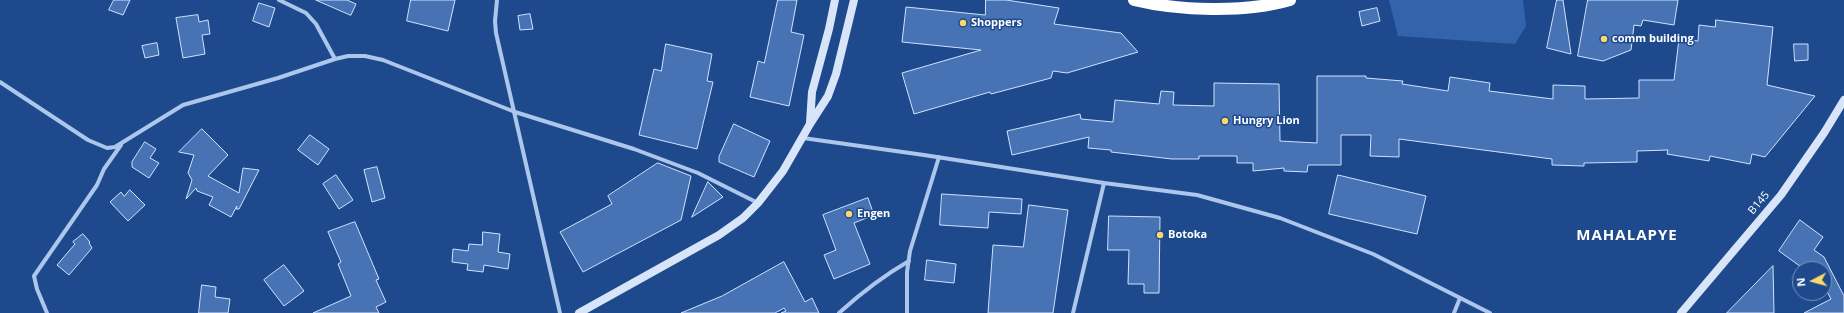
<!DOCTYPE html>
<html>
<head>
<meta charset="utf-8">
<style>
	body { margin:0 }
	#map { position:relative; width:1844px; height:313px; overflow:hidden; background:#1e4a8d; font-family:"Open Sans",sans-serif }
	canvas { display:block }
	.north { position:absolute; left:1792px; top:261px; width:40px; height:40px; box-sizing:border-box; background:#1e4a8d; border:1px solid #7892bb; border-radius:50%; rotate:264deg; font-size:11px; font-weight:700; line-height:16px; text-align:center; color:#fff }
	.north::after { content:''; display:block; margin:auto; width:14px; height:18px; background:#fbd86b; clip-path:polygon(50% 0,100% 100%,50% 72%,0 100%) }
</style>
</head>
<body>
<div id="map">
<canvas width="1844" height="313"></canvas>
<div class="north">N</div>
</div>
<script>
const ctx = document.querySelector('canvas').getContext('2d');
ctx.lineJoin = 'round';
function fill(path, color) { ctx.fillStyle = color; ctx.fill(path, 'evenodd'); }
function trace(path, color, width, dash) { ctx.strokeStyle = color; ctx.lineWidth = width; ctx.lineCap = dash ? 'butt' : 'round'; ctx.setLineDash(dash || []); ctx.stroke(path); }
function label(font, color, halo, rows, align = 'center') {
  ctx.font = font + ' "Open Sans",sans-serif'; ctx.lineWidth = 3; ctx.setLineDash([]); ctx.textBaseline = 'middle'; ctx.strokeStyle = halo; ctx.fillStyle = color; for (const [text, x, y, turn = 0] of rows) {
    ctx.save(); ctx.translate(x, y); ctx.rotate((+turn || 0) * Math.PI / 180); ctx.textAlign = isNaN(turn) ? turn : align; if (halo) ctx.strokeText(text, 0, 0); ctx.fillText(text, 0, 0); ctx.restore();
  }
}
const green = new Path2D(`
	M1389,0H1523L1526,26L1515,44L1398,36Z`);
const building = new Path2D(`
	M114,0H130L123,15L109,10Z
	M316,0H347L356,4L351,15Z
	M411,0H455L448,31L407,21Z
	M778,0H797L791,32L804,35L789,106L750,97L758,61L764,63Z
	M986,0H1006L1059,8L1054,24L1121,33L1138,52L1067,73L1053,71L1051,78L991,94L990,92L914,114L902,73L981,50L902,42L906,7L985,15Z
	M1557,0H1563L1571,54L1547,48Z
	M1588,0H1678L1674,25L1643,20L1641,26L1634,25L1631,50L1603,61L1578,56Z
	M259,3L275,8L269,27L253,21Z
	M1377,8L1380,21L1362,26L1359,12Z
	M530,14L533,29L520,30L518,16Z
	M198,15L199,22L208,20L210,34L202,35L205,54L183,58L176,18Z
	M1716,20L1773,27L1767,85L1815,96L1765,157L1752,154L1750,164L1710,156L1709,161L1667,154L1668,150L1637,151V162L1584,163V166L1552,165V159L1399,139V157L1370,156L1371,135H1341V165H1308L1307,172L1284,171V168L1253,171V163H1237V156H1199V159H1172L1111,152V150L1088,148L1089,137L1012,155L1007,131L1080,114L1081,119L1113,122L1115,100L1159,104L1161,91L1174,92L1173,105L1214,106V83L1279,84L1280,141L1317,143V76H1366V78L1403,81L1402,84L1448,91L1450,77L1490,83L1489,91L1553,99V85L1585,86V99L1639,98V80H1674L1679,39L1698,41L1699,25L1715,27Z
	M157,43L159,55L145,58L142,46Z
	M666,44L712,54L707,81L713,82L697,149L639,135L654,69L661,71Z
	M1794,44H1808V60L1795,61Z
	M734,124L770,141L754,177L719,162V157Z
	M202,129L228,155L208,176L239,193L243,168L259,170L239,209H236L237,206L231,217L209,205L213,197L197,191L196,188L186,199L192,180L188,173L194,155L179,152Z
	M310,135L329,149L318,165L298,150Z
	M145,142L156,149L150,158L159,163L149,178L132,167V162Z
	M658,163L691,176L681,220L583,272L560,232L612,204L608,196Z
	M377,167L385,198L372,202L364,170Z
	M336,175L353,200L339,209L323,184Z
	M1338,175L1426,196L1417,234L1329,214Z
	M708,182L723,197L692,217Z
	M130,190L145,205L128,221L110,202L121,192L124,196Z
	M942,194L1022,199L1021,214L989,212L988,228L940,225Z
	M868,198L874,215L854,223L870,264L834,279L824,255L836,250L823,215Z
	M1029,205L1068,210L1053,313H988L993,245L1023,247Z
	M1109,216L1160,217L1159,293H1144V284H1128L1129,250H1108Z
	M1800,220L1823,237L1814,250L1824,257L1844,296V313H1804L1831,299L1824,286V269H1804L1779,251Z
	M355,222L379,279L376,280L386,302L376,307L379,313H313L351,296L338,264L341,262L328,232Z
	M483,232L500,234L498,252L510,254L508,269L484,265L483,272L467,270L468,264L452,262L453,249L468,251L469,244L482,245Z
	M83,234L90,242L89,243L92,248L69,275L57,265L75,244L73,242Z
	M927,260L956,264L954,283L925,280Z
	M784,262L805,302L812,298L819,313H781L786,311L784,308L775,313H681L722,296Z
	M284,265L304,291L284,306L264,280Z
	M1773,266L1774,313H1727Z
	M202,285L216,287L215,297L230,299L228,313H199Z`);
const street = new Path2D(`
	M279,0L306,13L316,24L335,59
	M497,0L495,21L496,33L560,313
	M0,82L88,140L107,148L115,147L183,105L278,78L335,59L348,56H365L383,60L515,112L634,149L698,173L758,203
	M803,138L924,155L1104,183L1197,195L1280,218L1373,254L1490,313
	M47,313L37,289L34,276L97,185L104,169L121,145
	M839,313C861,293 883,276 909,261
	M907,313V272L910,251L939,157
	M1073,313L1104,183
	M1454,313L1460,298`);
const secondary = new Path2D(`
	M810,123L812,92L829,29L835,0
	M579,313L719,235L743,218L758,203L783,171L810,124L828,96L836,74L854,0
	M1681,313L1781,195L1824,133L1844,100`);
const highway = new Path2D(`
	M1134,0C1179,11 1245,13 1290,0`);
const markers = [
	[963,23,4,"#fbd86b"],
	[1604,39,4,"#fbd86b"],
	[1225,121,4,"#fbd86b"],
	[849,214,4,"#fbd86b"],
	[1160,235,4,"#fbd86b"]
];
const poiNames = [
	["Shoppers",971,23],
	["comm building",1612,39],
	["Hungry Lion",1233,121],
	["Engen",857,214],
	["Botoka",1168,235]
];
const streetNames = [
	["B145",1759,203,-50]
];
const districtNames = [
	["MAHALAPYE",1627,236]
];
fill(green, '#3263ab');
fill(building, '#4773b5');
trace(building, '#d1e2f9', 1);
trace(street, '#acc6ec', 4);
trace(secondary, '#d8e5f9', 8);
trace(highway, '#fff', 12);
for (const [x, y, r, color] of markers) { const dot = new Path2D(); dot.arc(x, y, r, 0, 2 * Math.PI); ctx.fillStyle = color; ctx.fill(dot); trace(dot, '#1e4a8d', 1.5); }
label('bold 11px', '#fff', '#1e4a8d', poiNames, 'left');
label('11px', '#fff', '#1e4a8d', streetNames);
ctx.letterSpacing = '1px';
label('bold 15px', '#fff', '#1e4a8d', districtNames);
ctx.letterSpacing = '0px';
</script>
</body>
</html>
